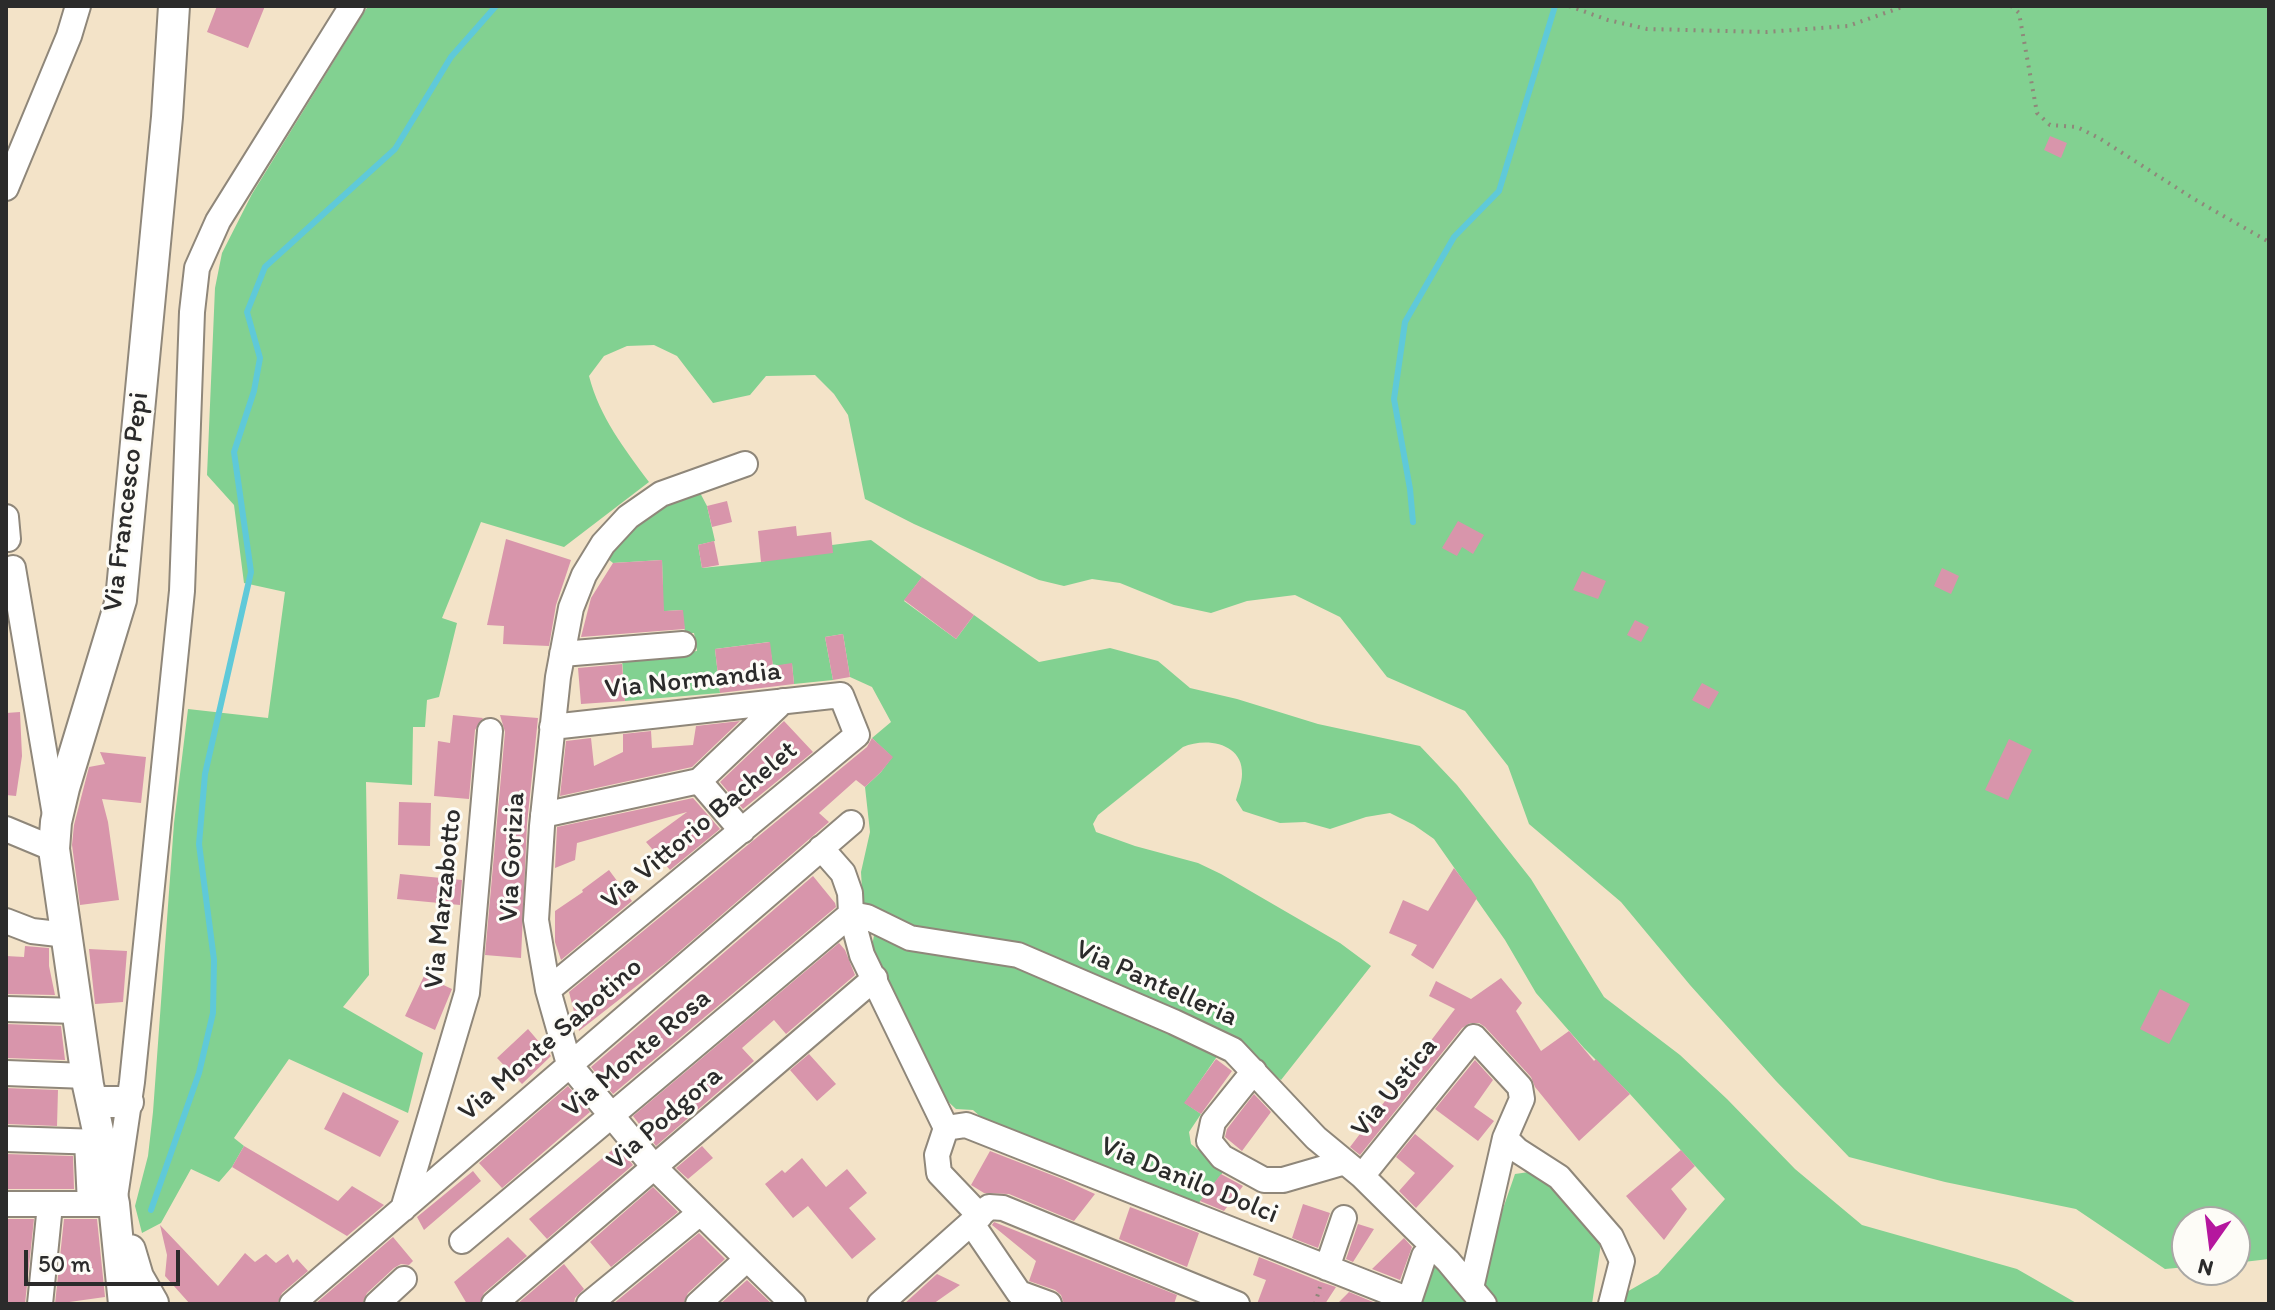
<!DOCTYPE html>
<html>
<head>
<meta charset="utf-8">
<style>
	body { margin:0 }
	#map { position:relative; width:2275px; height:1310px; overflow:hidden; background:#f3e3c8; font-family:Itim,sans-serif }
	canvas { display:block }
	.frame { position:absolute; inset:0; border:8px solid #2b2b2b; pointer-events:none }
	.north { position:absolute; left:2171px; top:1206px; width:80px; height:80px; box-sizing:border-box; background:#fdfcf7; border:2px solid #a9a8a5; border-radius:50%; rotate:194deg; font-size:22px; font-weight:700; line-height:32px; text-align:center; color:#2b2b2b }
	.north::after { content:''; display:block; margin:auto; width:28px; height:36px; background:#b5179e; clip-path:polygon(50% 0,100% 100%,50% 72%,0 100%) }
	.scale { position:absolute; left:24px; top:1250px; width:156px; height:36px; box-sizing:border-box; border:4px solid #2b2b2b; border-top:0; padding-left:10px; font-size:24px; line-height:28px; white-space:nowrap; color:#2b2b2b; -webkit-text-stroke:6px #fdfcf7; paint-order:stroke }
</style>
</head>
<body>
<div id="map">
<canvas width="2275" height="1310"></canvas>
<div class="frame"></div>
<div class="north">N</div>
<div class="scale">50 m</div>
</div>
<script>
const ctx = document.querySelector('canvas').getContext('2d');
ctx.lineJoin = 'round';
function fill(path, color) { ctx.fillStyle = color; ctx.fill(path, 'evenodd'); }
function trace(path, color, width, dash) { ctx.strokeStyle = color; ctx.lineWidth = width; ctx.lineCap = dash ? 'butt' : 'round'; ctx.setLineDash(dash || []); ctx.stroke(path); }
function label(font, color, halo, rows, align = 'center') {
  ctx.font = font + ' Itim,sans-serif'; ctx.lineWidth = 6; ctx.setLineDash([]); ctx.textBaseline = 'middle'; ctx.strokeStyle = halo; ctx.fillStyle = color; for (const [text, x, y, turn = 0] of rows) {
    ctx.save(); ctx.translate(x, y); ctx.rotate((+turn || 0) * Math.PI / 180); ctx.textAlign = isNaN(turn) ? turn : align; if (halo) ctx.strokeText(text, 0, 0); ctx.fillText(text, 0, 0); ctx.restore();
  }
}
const green = new Path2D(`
	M368,6H2269V1259L2235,1263V1222H2187V1267L2165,1269L2076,1209L1945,1182L1849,1157L1776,1081L1690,985L1621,902L1529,824L1508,766L1465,711L1387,677L1340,617L1295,595L1247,601L1211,613L1174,605L1120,583L1092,579L1064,586L1039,580L914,524L865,499L848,415L834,394L815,375L766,376L750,395L713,403L677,356L654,345L627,346L604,356L589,376C600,418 624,448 649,482L564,547L481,522L442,618L457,623L439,697L427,700L425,727H413L412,785L366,782L369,975L343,1007L423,1053L408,1113L289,1059L234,1138L244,1146L232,1167L219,1182L191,1169L161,1223L142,1233L135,1206L148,1156L153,1112L174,823L188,709L268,718L285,592L244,583L234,505L207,475L215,288L222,253L252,194Z
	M697,487L707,506L715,541L698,545L702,568L761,562L832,545L871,540L922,577L904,601L956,639L974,615L1039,662L1110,648L1158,661L1190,688L1237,699L1318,724L1420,746L1457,785L1531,879L1604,997L1680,1055L1727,1099L1795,1169L1862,1225L2017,1269L2078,1304H1621L1625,1293L1658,1274L1725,1199L1630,1094L1584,1048L1536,993L1505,940L1434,839L1414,825L1390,813L1366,817L1330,829L1305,822L1280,823L1243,811L1236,800C1238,792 1242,783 1242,774C1243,743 1206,737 1183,747L1098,815L1093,824L1096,832L1135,846L1198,863L1221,874L1340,943L1371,966L1281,1080L1218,1029L1023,947L910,929L863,907L861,872L870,832L865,787L881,772L892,757L872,738L891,722L872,687L850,677L843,634L825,637L833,680L794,684L792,664L773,666L769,642L715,649L720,693L625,701L622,659L697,651L694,633H685L682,610L587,616L594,598L663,593L662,560L613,563L603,555L635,518Z
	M875,930L1019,961L1218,1055L1185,1103L1201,1114L1189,1132L1191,1144L1224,1171L1194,1209L993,1128L973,1110L956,1109L940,1094L870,957Z
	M1529,1172L1546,1180L1601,1243L1592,1304H1492L1479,1278L1515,1174Z
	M1436,1261L1473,1304H1416L1428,1268Z`);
const stream = new Path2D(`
	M1413,522L1410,489L1394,399L1405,322L1454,237L1499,191L1555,6
	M151,1210L199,1073L213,1013L214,960L199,844L205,774L251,572L234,452L254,391L260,358L247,312L265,267L395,149L451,57L496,6`);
const building = new Path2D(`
	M217,6H265L248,48L207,32Z
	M2050,136L2067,143L2061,158L2044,150Z
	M727,501L732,522L712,527L707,506Z
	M1458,521L1484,535L1473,554L1462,547L1457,556L1442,548Z
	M796,526L797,536L831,532L833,553L761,562L758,531Z
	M506,539L571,560L556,605L549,646L503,644L504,626L487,625Z
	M714,541L719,565L702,568L698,545Z
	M662,560L664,611L683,610L685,629L581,637L591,598L613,563Z
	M1942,568L1959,576L1951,594L1934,586Z
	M1582,571L1606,581L1598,599L1573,590Z
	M922,577L974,615L956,639L904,600Z
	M1635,620L1649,627L1641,642L1627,635Z
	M843,634L850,677L833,680L825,637Z
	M770,642L773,666L792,663L794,684L720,693L715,649Z
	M622,664L625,701L581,704L578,668Z
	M1702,683L1719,692L1709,709L1692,700Z
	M20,712L22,756L16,796L6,795V713Z
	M453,715L483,718L475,730L469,799L434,796L438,741L450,743Z
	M500,715L538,718L527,824L521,958L485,955L505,732Z
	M740,721L692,767L560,796L566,741L591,738L594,766L623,752V734L651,731L652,748L693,745L696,726Z
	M784,721L813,752L743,809L720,782Z
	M872,738L893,757L881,772L865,787L856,780L819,813L829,822L666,963L579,1031L569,992L867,747Z
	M2009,739L2032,750L2008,800L1985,790Z
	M100,752L146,757L141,803L102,799L108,822L119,900L80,905L72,845L74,825L89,767L105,764Z
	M693,798L720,829L670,870L646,842L687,812L577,843L575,860L555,868L557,827Z
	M399,802L431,803L430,846L398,845Z
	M1454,868L1477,898L1433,969L1411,955L1417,945L1389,933L1403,900L1428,911Z
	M609,870L632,901L561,960L555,942V911L583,892L582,890Z
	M400,874L462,880L460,905L397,899Z
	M813,876L835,903L836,907L613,1094L591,1067Z
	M839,943L845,950L855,975L786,1034L774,1020L742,1048L754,1061L656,1146L633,1116Z
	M25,946L49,948V966L55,995L6,994V956L24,957Z
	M89,949L127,951L123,1002L95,1004Z
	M424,976L452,989L435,1030L405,1016Z
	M1501,978L1522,1003L1516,1011L1541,1051L1569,1031L1594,1061L1596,1059L1630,1094L1579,1141L1535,1087L1531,1077L1485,1027L1479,1023H1470L1462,1028L1360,1155L1350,1147L1455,1009L1429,996L1436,981L1471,999Z
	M2160,989L2190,1004L2169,1044L2140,1029Z
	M6,1024L61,1026L65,1060L6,1058Z
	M528,1029L551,1056L522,1084L497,1058Z
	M809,1054L836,1084L817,1101L790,1070Z
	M1216,1059L1232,1071L1201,1114L1184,1103Z
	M1475,1060L1493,1080L1474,1107L1494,1121L1478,1141L1435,1109Z
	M568,1086L590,1112L502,1188L479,1163Z
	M6,1088L58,1090L57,1126L6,1124Z
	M343,1092L399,1121L380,1157L324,1129Z
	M1254,1094L1271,1112L1242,1151L1225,1137L1227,1129Z
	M1415,1134L1454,1166L1416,1208L1399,1191L1415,1173L1396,1157Z
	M244,1146L338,1201L352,1186L384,1205L347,1236L232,1167Z
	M617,1146L633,1165L547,1239L529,1219Z
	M702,1146L713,1158L688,1179L676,1168Z
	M1681,1150L1695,1166L1671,1189L1687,1209L1664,1240L1626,1196Z
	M990,1151L1062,1179L1095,1194L1074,1221L1009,1194L984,1193L971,1185Z
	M6,1154L73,1156L74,1189H6Z
	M802,1158L826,1187L847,1169L867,1193L849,1208L876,1239L852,1259L808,1206L793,1218L765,1184L782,1170L785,1173Z
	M473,1171L481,1181L424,1230L417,1217Z
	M1221,1174L1243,1186L1224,1211L1200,1201Z
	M653,1187L678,1212L611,1267L590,1242Z
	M1303,1204L1330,1213L1318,1248L1292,1238Z
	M1130,1207L1199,1233L1187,1267L1119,1239Z
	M6,1219H34L25,1304H6Z
	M64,1219H97L105,1297L55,1304Z
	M994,1222L1177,1295L1174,1304H1064L1061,1295L1055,1290L1029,1281L1036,1261L992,1225Z
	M1358,1224L1374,1229L1353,1262L1346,1259Z
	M160,1225L218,1286L245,1253L255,1262L266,1254L276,1263L288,1254L293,1263L297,1259L308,1271L282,1293L277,1304H190L165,1276L167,1255Z
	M699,1233L725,1259L688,1293L683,1304H613Z
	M393,1237L413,1261L409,1265L401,1264L394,1268L367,1293L362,1304H315Z
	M508,1237L527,1256L484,1293L479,1304H467L454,1282Z
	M1404,1238L1412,1247L1400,1280L1372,1269Z
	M1259,1257L1321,1282L1336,1287L1325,1304H1257L1266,1280L1253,1275Z
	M564,1264L584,1289L575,1298L574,1304H517Z
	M937,1274L960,1285L933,1304H904Z
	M747,1280L772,1304H720Z
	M1349,1292L1378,1304H1337Z`);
const path = new Path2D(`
	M1569,6L1608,20L1647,29L1766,32L1848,26L1905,6
	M2011,6L2019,13L2037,113L2050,125L2077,127L2099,138L2194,199L2269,242
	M1315,1304L1320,1287`);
const minor = new Path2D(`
	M6,188L69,36L78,6
	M745,464L661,494L628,517L603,544L584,575L571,608L558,677L542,826L536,920L548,990L569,1064L655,1168L793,1304
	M6,517L8,539
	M13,568L55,815
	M562,654L683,644
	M699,781L742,831
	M543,815L699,781L783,701
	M6,829L54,849
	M821,848L843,873L850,893L851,914L862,955L946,1128L937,1155L939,1173L980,1216
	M6,921L32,931L67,935
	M548,990L857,735L841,695L552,727
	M6,1009L78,1011
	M1254,1071L1213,1122L1209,1141L1222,1157L1264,1180H1283L1345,1162
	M6,1073L87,1076
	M946,1128L966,1125L1409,1300
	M6,1139L101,1142
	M87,1141L90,1204
	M1362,1176L1474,1037L1520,1087L1522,1099L1505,1138L1517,1150L1559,1177L1611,1237L1622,1261L1611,1304
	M6,1204H114L132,1082L182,591L192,312L197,268L218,221L352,6
	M403,1209L467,993L490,731
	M972,1224L1019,1293L1049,1304
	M462,1241L851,914L867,917L910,938L1018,955L1174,1022L1233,1050L1316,1138L1362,1176L1448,1261L1484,1304
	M1327,1268L1344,1218
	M1471,1288L1505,1138
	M40,1304L50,1205
	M292,1304L851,823
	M377,1304L404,1279
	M494,1304L875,978
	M589,1304L700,1213
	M698,1304L746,1260
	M880,1304L989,1207L1003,1208L1237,1304
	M1408,1304L1424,1256`);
const major = new Path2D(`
	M92,1102H128
	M130,1250L138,1277L153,1303
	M124,1304L114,1204L88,1085L54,849L56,822L64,788L121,600L167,117L174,6`);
const streetNames = [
	["Via Francesco Pepi",127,502,-83],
	["Via Normandia",693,681,-6],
	["Via Vittorio Bachelet",700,826,-40],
	["Via Gorizia",513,857,-87],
	["Via Marzabotto",444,899,-84],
	["Via Pantelleria",1156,984,24],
	["Via Monte Sabotino",551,1040,-41],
	["Via Monte Rosa",637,1054,-40],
	["Via Ustica",1395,1088,-51],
	["Via Podgora",665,1119,-41],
	["Via Danilo Dolci",1189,1181,22]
];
fill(green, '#82d191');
trace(stream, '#5fc9d9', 6);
fill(building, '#d895ab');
trace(minor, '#8f877a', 28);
trace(major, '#8f877a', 34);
trace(path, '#8f877a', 4, [2, 6]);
trace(minor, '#fff', 24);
trace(major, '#fff', 30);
label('28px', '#2b2b2b', '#fdfcf7', streetNames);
</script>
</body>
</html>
